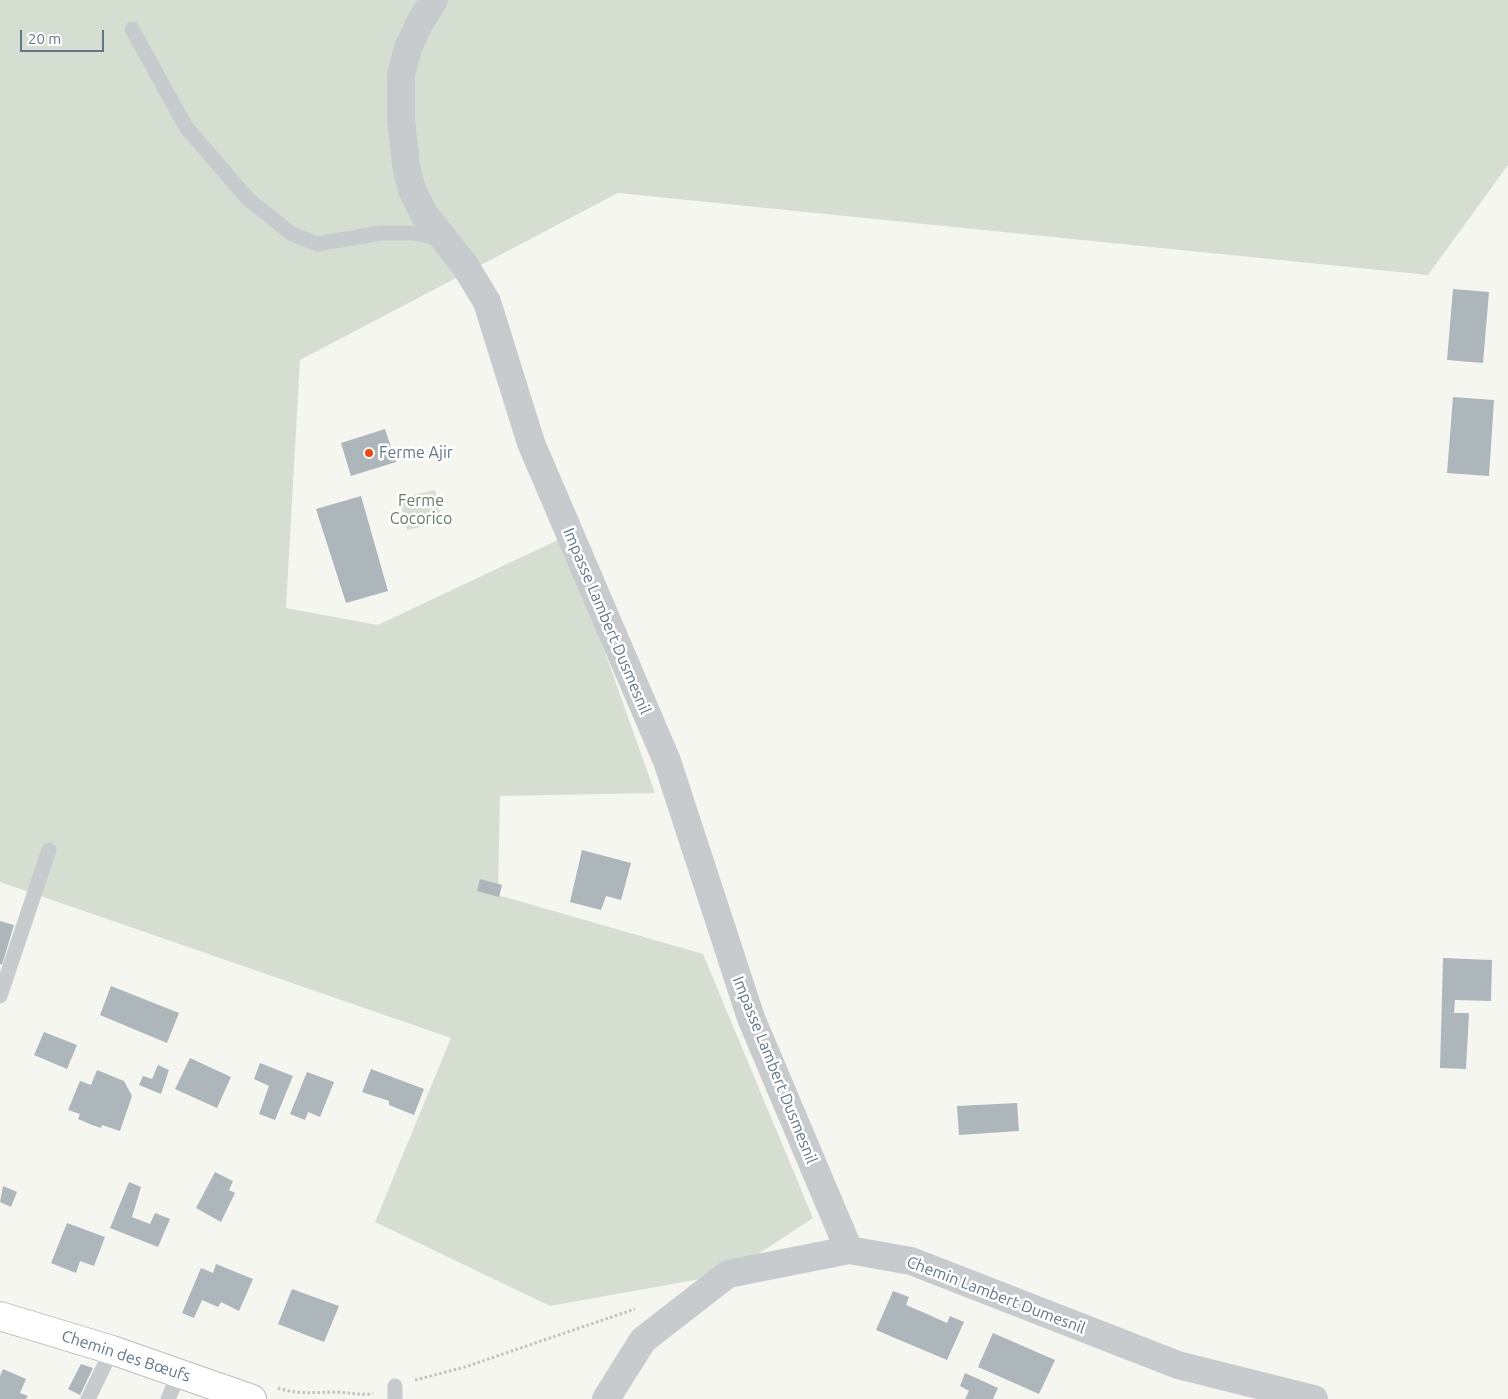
<!DOCTYPE html>
<html>
<head>
<meta charset="utf-8">
<style>
	body { margin:0 }
	#map { position:relative; width:1508px; height:1399px; overflow:hidden; background:#f6f6f1; font-family:Ubuntu,sans-serif }
	canvas { display:block }
	.scale { position:absolute; left:20px; top:30px; width:84px; height:22px; box-sizing:border-box; border:2px solid #627686; border-top:0; padding-left:6px; font-size:15px; line-height:18px; white-space:nowrap; color:#627686; -webkit-text-stroke:4px #fff; paint-order:stroke }
</style>
</head>
<body>
<div id="map">
<canvas width="1508" height="1399"></canvas>
<div class="scale">20 m</div>
</div>
<script>
const ctx = document.querySelector('canvas').getContext('2d');
ctx.lineJoin = 'round';
function fill(path, color) { ctx.fillStyle = color; ctx.fill(path, 'evenodd'); }
function trace(path, color, width, dash) { ctx.strokeStyle = color; ctx.lineWidth = width; ctx.lineCap = dash ? 'butt' : 'round'; ctx.setLineDash(dash || []); ctx.stroke(path); }
function label(font, color, halo, rows, align = 'center') {
  ctx.font = font + ' Ubuntu,sans-serif'; ctx.lineWidth = 5; ctx.setLineDash([]); ctx.textBaseline = 'middle'; ctx.strokeStyle = halo; ctx.fillStyle = color; for (const [text, x, y, turn = 0] of rows) {
    ctx.save(); ctx.translate(x, y); ctx.rotate((+turn || 0) * Math.PI / 180); ctx.textAlign = isNaN(turn) ? turn : align; if (halo) ctx.strokeText(text, 0, 0); ctx.fillText(text, 0, 0); ctx.restore();
  }
}
const green = new Path2D(`
	M0,0H1508V165L1428,275L618,193L300,360L286,608L378,625L564,537L655,793L500,796L498,895L703,954L813,1218L728,1274L550,1306L375,1222L451,1038L0,882Z
	M435,490L442,522L407,530L399,498Z`);
const building = new Path2D(`
	M1453,289L1489,292L1483,363L1447,360Z
	M1453,397L1494,400L1489,476L1447,473Z
	M385,429L396,462L351,476L341,443Z
	M361,496L388,591L346,603L316,509Z
	M582,850L631,863L621,900L606,896L601,910L570,902Z
	M480,879L502,885L499,897L477,891Z
	M0,921L14,925L2,965L0,964Z
	M1443,958L1492,960L1491,1001L1455,1000L1454,1013H1469L1466,1069L1440,1068Z
	M111,986L179,1013L167,1043L100,1015Z
	M44,1032L77,1045L67,1069L34,1055Z
	M190,1058L231,1077L217,1108L175,1089Z
	M260,1063L293,1076L275,1120L259,1114L269,1086L254,1079Z
	M158,1065L169,1070L161,1094L139,1085L143,1076L152,1079Z
	M371,1069L424,1089L414,1115L389,1105V1101L362,1092Z
	M97,1070L124,1081L132,1096L120,1131L102,1125L101,1128L92,1125L78,1119L80,1114L68,1110L80,1081L91,1085Z
	M307,1072L334,1082L320,1117L308,1112L305,1120L290,1114Z
	M1017,1103L1019,1131L959,1135L957,1106Z
	M215,1172L233,1181L229,1190L235,1193L221,1222L196,1208Z
	M129,1182L141,1187L132,1217L150,1224L155,1213L170,1219L158,1247L110,1228Z
	M3,1186L17,1192L11,1207L0,1202Z
	M67,1223L105,1237L94,1266L80,1261L76,1273L51,1263Z
	M216,1264L253,1279L239,1311L221,1302L218,1307L202,1300L194,1318L182,1313L201,1268L213,1273Z
	M292,1289L339,1306L324,1342L278,1324Z
	M893,1291L909,1297L906,1305L927,1314L947,1323L950,1316L964,1322L947,1360L876,1330Z
	M993,1333L1055,1360L1039,1394L978,1367Z
	M81,1364L93,1368L80,1395L68,1389Z
	M3,1369L26,1379L20,1393L28,1396L26,1399H0V1376Z
	M965,1373L998,1388L993,1399H965L969,1391L960,1386Z`);
const path = new Path2D(`
	M415,1380L465,1367L635,1309
	M278,1388C297,1395 317,1392 337,1392C350,1393 361,1395 373,1394`);
const lane = new Path2D(`
	M132,29L186,127L248,199L292,234L317,244L381,233H413L443,239
	M0,996L49,850
	M88,1399L112,1350
	M168,1399L179,1374
	M395,1399V1386`);
const street = new Path2D(`
	M434,0L420,22L408,48L401,75V118L406,166L412,190L424,214L464,264L487,302L531,443L667,761L751,1018L849,1250
	M606,1399L643,1340L728,1274L849,1250L911,1261L1178,1365L1314,1399`);
const secondary = new Path2D(`
	M0,1316L112,1350L252,1399`);
const markers = [
	[369,453,5,"#f44614"]
];
const poiNames = [
	["Ferme Ajir",379,453]
];
const parkNames = [
	["Ferme",421,501],
	["Cocorico",421,519]
];
const streetNames = [
	["Impasse Lambert Dusmesnil",607,621,67],
	["Impasse Lambert Dusmesnil",775,1070,68],
	["Chemin Lambert Dumesnil",996,1295,21],
	["Chemin des Bœufs",126,1356,18]
];
fill(green, '#d6ded2');
fill(building, '#adb6bb');
trace(secondary, '#b7bdc1', 30);
trace(path, '#c0c2c4', 3, [2.5, 2.5]);
trace(lane, '#c8cbce', 15);
trace(street, '#c8cbce', 28);
trace(secondary, '#fff', 28);
for (const [x, y, r, color] of markers) { const dot = new Path2D(); dot.arc(x, y, r, 0, 2 * Math.PI); ctx.fillStyle = color; ctx.fill(dot); trace(dot, '#fff', 2); }
label('16px', '#627686', '#fff', poiNames, 'left');
label('16px', '#677c61', '#fff', parkNames);
label('16px', '#627686', '#fff', streetNames);
</script>
</body>
</html>
